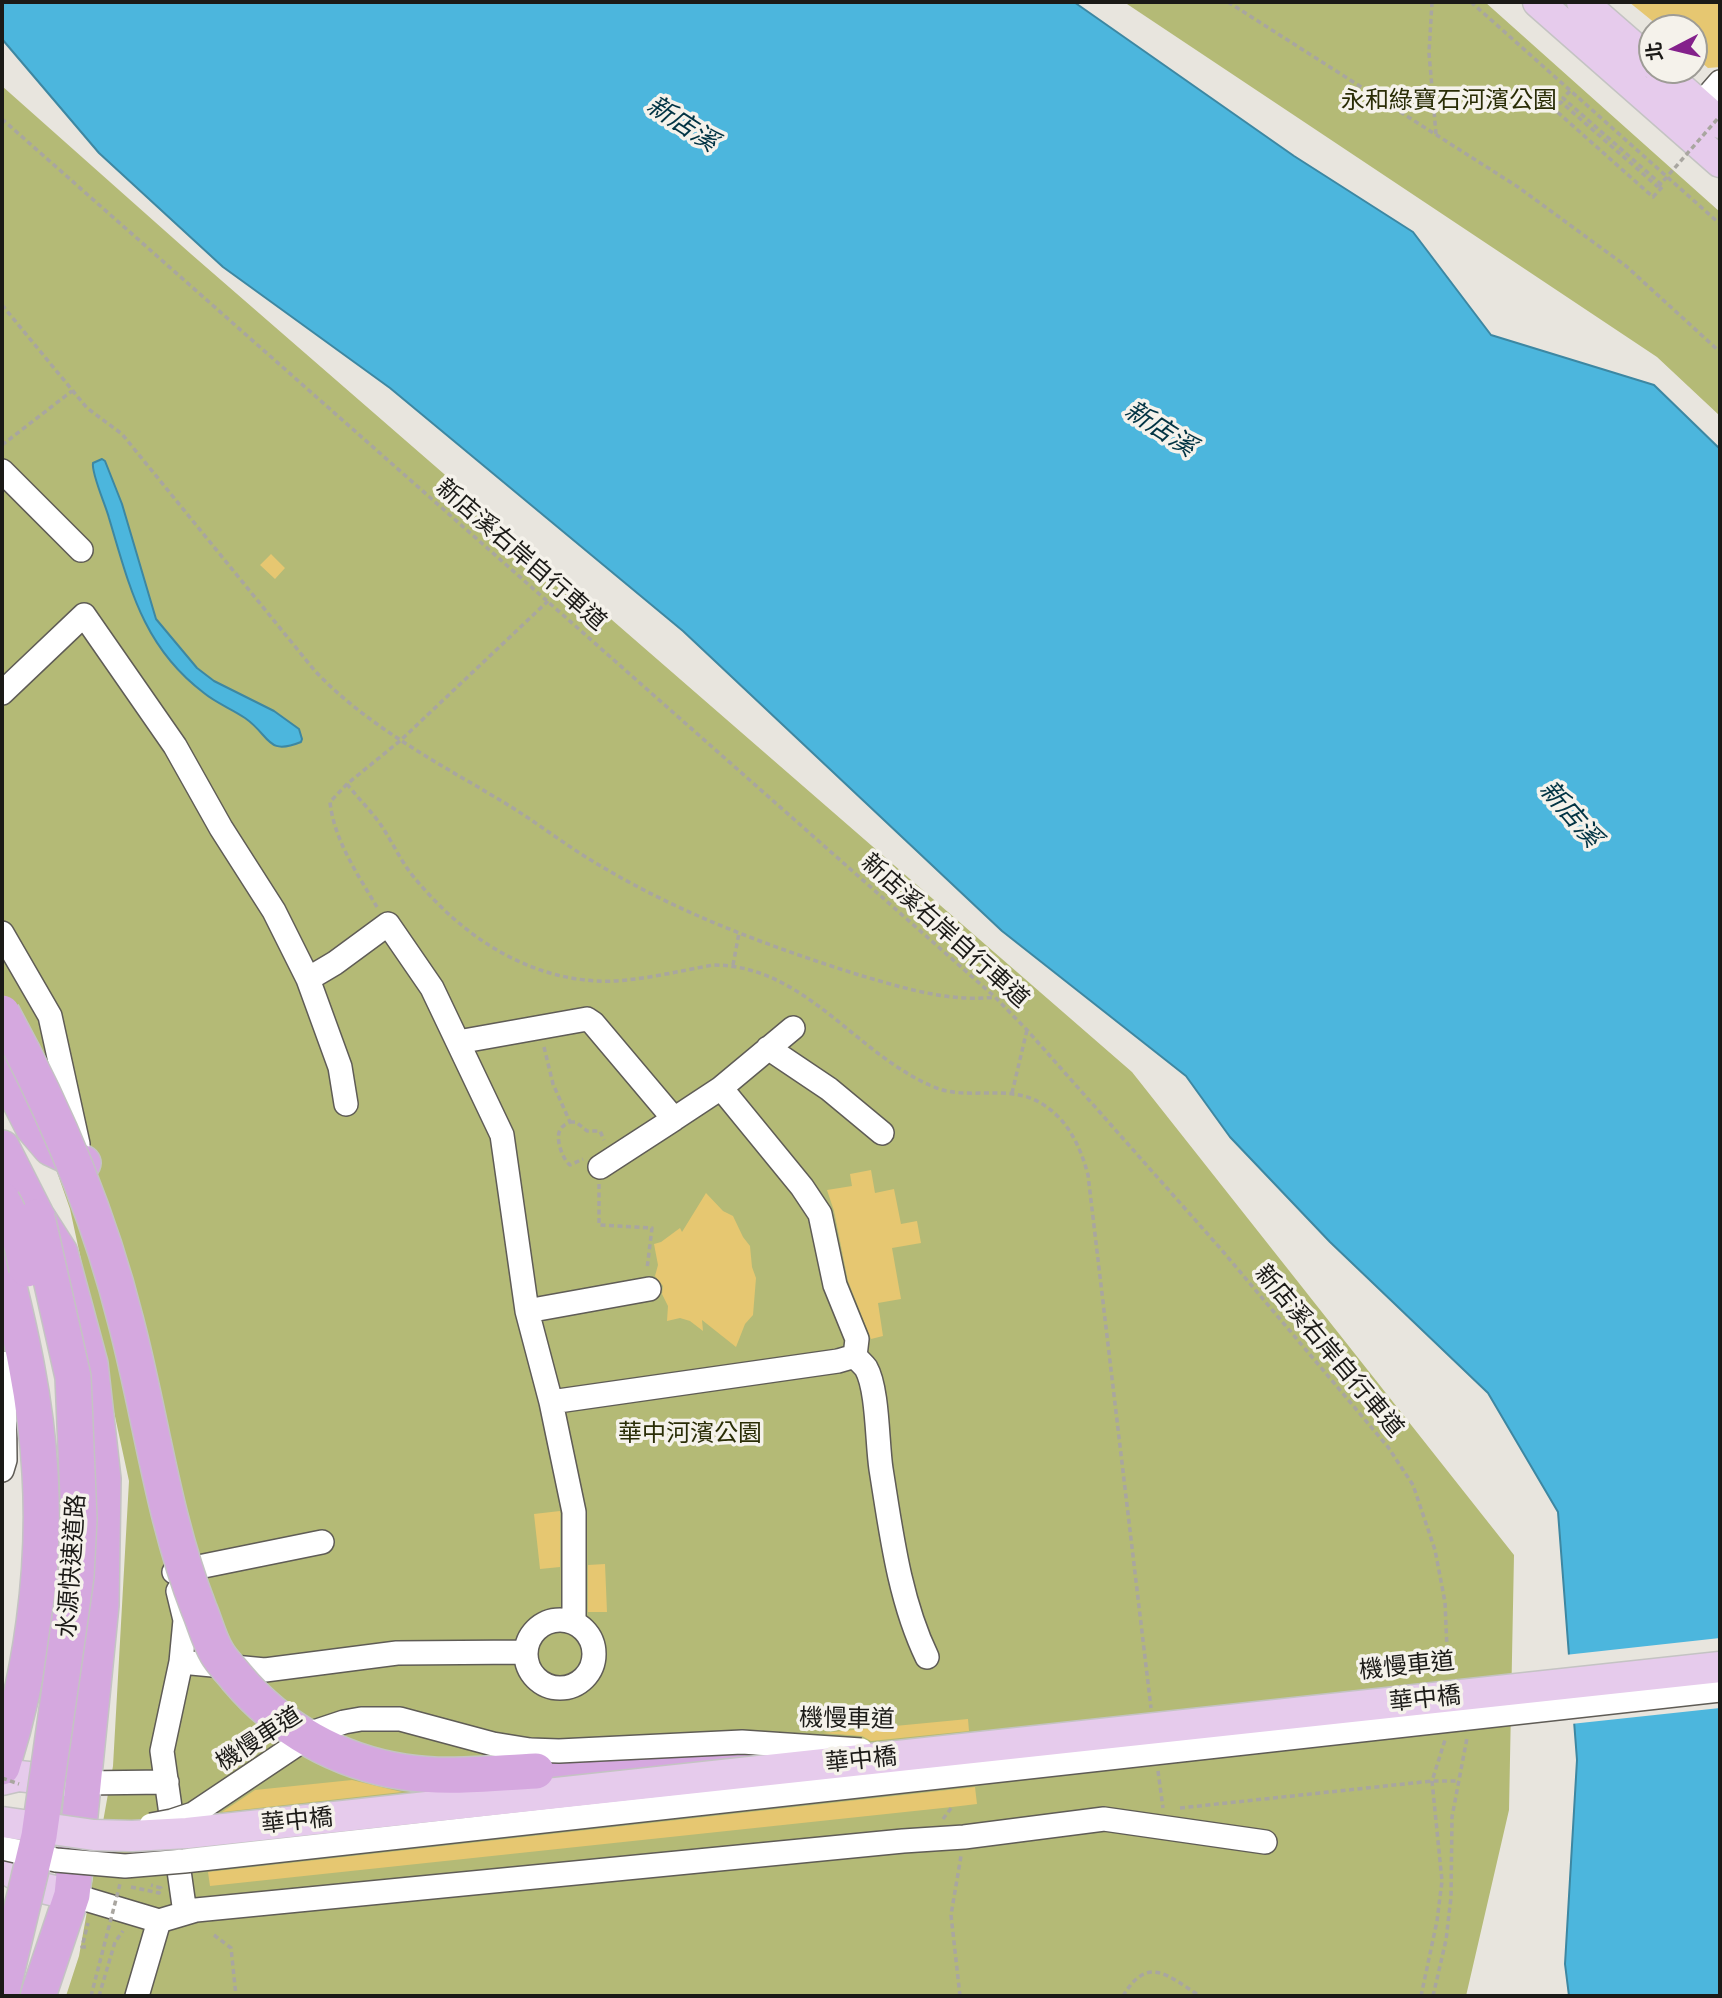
<!DOCTYPE html>
<html>
<head>
<meta charset="utf-8">
<style>
	body { margin:0 }
	#map { position:relative; width:1722px; height:1998px; overflow:hidden; background:#e8e5de; font-family:Raleway,"Noto Sans TC",sans-serif }
	canvas { display:block }
	.frame { position:absolute; inset:0; border:4px solid #1b1a17; pointer-events:none }
	.north { position:absolute; left:1638px; top:14px; width:70px; height:70px; box-sizing:border-box; background:#f5f2eb; border:2px solid #9e9c96; border-radius:50%; rotate:263deg; font-size:19px; font-weight:700; line-height:28px; text-align:center; color:#1b1a17 }
	.north::after { content:''; display:block; margin:auto; width:24px; height:32px; background:#84218b; clip-path:polygon(50% 0,100% 100%,50% 72%,0 100%) }
</style>
</head>
<body>
<div id="map">
<canvas width="1722" height="1998"></canvas>
<div class="frame"></div>
<div class="north">北</div>
</div>
<script>
const ctx = document.querySelector('canvas').getContext('2d');
ctx.lineJoin = 'round';
function fill(path, color) { ctx.fillStyle = color; ctx.fill(path, 'evenodd'); }
function trace(path, color, width, dash) { ctx.strokeStyle = color; ctx.lineWidth = width; ctx.lineCap = dash ? 'butt' : 'round'; ctx.setLineDash(dash || []); ctx.stroke(path); }
function label(font, color, halo, rows, align = 'center') {
  ctx.font = font + ' Raleway,"Noto Sans TC",sans-serif'; ctx.lineWidth = 7; ctx.setLineDash([]); ctx.textBaseline = 'middle'; ctx.strokeStyle = halo; ctx.fillStyle = color; for (const [text, x, y, turn = 0] of rows) {
    ctx.save(); ctx.translate(x, y); ctx.rotate((+turn || 0) * Math.PI / 180); ctx.textAlign = isNaN(turn) ? turn : align; if (halo) ctx.strokeText(text, 0, 0); ctx.fillText(text, 0, 0); ctx.restore();
  }
}
const green = new Path2D(`
	M1124,2H1485L1720,212V416L1657,357Z
	M2,86L191,254L1132,1072L1514,1555L1509,1810L1466,1996H66L79,1956L113,1766L129,1481L70,1209L36,1112L2,1059Z`);
const water = new Path2D(`
	M2,2H1074L1294,156L1413,232L1491,335L1654,385L1720,449V1996H1569L1565,1964L1577,1760L1558,1512L1488,1393L1330,1242L1230,1137L1186,1076L1002,931L683,631L390,388L223,267L99,153L2,39Z
	M102,459L105,461L122,504L156,619L197,668L214,681L274,711L299,729L302,739L301,742C266,756 271,736 245,718C232,709 216,703 204,693C143,647 130,588 109,518C106,506 91,473 93,463Z`);
const pier = new Path2D(`
	M1720,1638V1708L1571,1724L1565,1655Z`);
const building = new Path2D(`
	M1629,2H1720V67L1708,68L1694,56V28H1661Z
	M271,554L285,568L275,579L260,565Z
	M871,1170L875,1193L894,1189L901,1224L917,1221L921,1243L892,1248L901,1299L878,1303L883,1336L871,1339L848,1281L834,1211L827,1190L852,1186L850,1174Z
	M706,1193L723,1211L733,1216L743,1237L750,1246L752,1267L756,1278L753,1315L745,1324L736,1347L702,1320L703,1331L690,1321L680,1318L667,1321L668,1306L662,1294L663,1286L655,1276L658,1265L654,1244L661,1242L680,1228L682,1232Z
	M560,1511V1567L540,1569L534,1514Z
	M605,1564L607,1612H588V1565Z
	M968,1719L969,1731L871,1741L862,1736L822,1733Z
	M352,1780L402,1792L222,1812L255,1790Z
	M975,1787L977,1804L952,1807L210,1886L208,1872Z`);
const path = new Path2D(`
	M1228,2L1518,187L1626,266L1720,352
	M1432,2L1429,53L1436,134
	M1471,2L1720,224
	M1570,91L1563,98L1663,186L1653,197L1554,109L1561,102L1658,187
	M2,119L995,997L1027,1030L1220,1248L1388,1447L1413,1485L1435,1550L1445,1602L1448,1672
	M2,305L87,408L122,434L315,671C368,727 440,764 505,803C536,822 564,844 594,862C676,912 765,945 856,974C900,987 950,1003 995,997
	M2,445L72,391
	M347,784C358,798 371,811 381,825C391,840 399,857 409,871C455,930 520,977 597,981C631,983 679,971 713,965C805,965 855,1054 934,1087C967,1101 1006,1084 1039,1102C1067,1118 1080,1145 1088,1175L1151,1708
	M377,907C358,875 334,840 330,802L347,784L401,740L548,601
	M733,965L739,933
	M544,1047L553,1084L570,1122C566,1124 562,1126 560,1130C555,1139 563,1160 570,1165L583,1159
	M1012,1093L1027,1030
	M570,1122H576L587,1131H600L604,1140
	M599,1184V1225L652,1228L647,1269
	M1158,1771L1163,1808
	M1180,1808L1432,1781H1459
	M943,1819L952,1807
	M214,1935L231,1948L236,1996
	M99,1996L115,1942L123,1931
	M960,1996L951,1915L961,1856
	M1075,1996H1078
	M1123,1996C1148,1954 1168,1976 1200,1996
	M1421,1996L1437,1921L1442,1881L1432,1781L1445,1740
	M1433,1996L1446,1940L1451,1897L1452,1817L1467,1738`);
const minor = new Path2D(`
	M1700,105L1720,82
	M2,471L81,550
	M2,693L84,615L175,746L221,828L274,911L308,979L340,1067L346,1104
	M2,933L50,1016L78,1144
	M308,979L335,963L388,924L432,988L502,1135L527,1311L551,1402L574,1512V1620
	M458,1042L587,1019L593,1023L674,1119L721,1088L802,1187L820,1214L835,1285L857,1339L855,1356L838,1361L551,1402
	M768,1048L829,1089L882,1133
	M721,1088L793,1028
	M600,1167L674,1119
	M527,1311L649,1289
	M855,1356C858,1360 863,1364 866,1368C878,1389 877,1443 881,1469C891,1531 899,1599 927,1657
	M2,1363L4,1374L5,1460L2,1470
	M174,1572L322,1542
	M178,1591L185,1620L181,1662L162,1751L185,1913
	M526 1654a34 34 0 1 1 68 0a34 34 0 1 1-68 0Z
	M181,1662L265,1670L397,1653L526,1652
	M83,1783L167,1782
	M72,1895L159,1921L196,1910L903,1841L964,1837L1104,1819L1265,1842
	M137,1996L159,1921`);
const major = new Path2D(`
	M1538,2L1720,162
	M1582,2L1652,63
	M1660,70L1720,123
	M2,1780L19,1776L83,1783
	M2,1866L34,1886L72,1895`);
const highway = new Path2D(`
	M2,1066L33,1127L51,1148L83,1163
	M2,1148L37,1217L60,1253L90,1364L103,1479L101,1605L72,1895L38,1996
	M2,1259C20,1329 36,1400 40,1473C46,1571 31,1675 2,1767
	M536,1771L728,1756L804,1759`);
const pathBridge = new Path2D(`
	M1658,187L1720,116
	M2,1778L19,1784
	M131,1887L159,1893L161,1888L151,1885
	M86,1947H82L88,1923
	M91,1996L120,1884`);
const minorBridge = new Path2D(`
	M151,1825L172,1821L193,1814L317,1731L344,1722L361,1719H400L493,1744L530,1750L559,1751L742,1742L861,1750
	M2,1848L56,1860L125,1866L184,1861L1720,1690`);
const majorBridge = new Path2D(`
	M2,1822L94,1835L132,1836L187,1833L1720,1667`);
const highwayBridge = new Path2D(`
	M2,1013C55,1110 99,1214 126,1322C151,1417 163,1517 199,1609C205,1623 209,1640 217,1653C222,1662 231,1670 237,1678C279,1728 338,1762 404,1772C447,1779 493,1773 536,1771
	M2,1200L19,1233L27,1269
	M2,1991L39,1836L76,1576L79,1519L73,1377L37,1217`);
const parkNames = [
	["永和綠寶石河濱公園",1449,101],
	["華中河濱公園",690,1434]
];
const streetNames = [
	["新店溪右岸自行車道",521,555,41],
	["新店溪右岸自行車道",945,931,42],
	["新店溪右岸自行車道",1329,1351,50],
	["水源快速道路",72,1566,-86],
	["機慢車道",1407,1666,-6],
	["華中橋",1425,1699,-6],
	["機慢車道",847,1719,1],
	["機慢車道",259,1739,-33],
	["華中橋",861,1760,-6],
	["華中橋",297,1821,-6]
];
const waterNames = [
	["新店溪",682,124,33],
	["新店溪",1160,429,33],
	["新店溪",1570,814,49]
];
fill(green, '#b4ba76');
fill(water, '#4cb6dd');
trace(water, '#3d87a2', 2);
fill(pier, '#e8e5de');
fill(building, '#e6c771');
trace(minor, '#5f5c56', 26);
trace(major, '#c4c3c3', 33);
trace(highway, '#c4c3c3', 38);
trace(path, '#a9a6a0', 3.5, [5, 3.5]);
trace(minor, '#fff', 23);
trace(major, '#e6cbec', 30);
trace(highway, '#d5a8df', 35);
trace(minorBridge, '#5f5c56', 26, []);
trace(majorBridge, '#c4c3c3', 33, []);
trace(highwayBridge, '#c4c3c3', 38, []);
trace(pathBridge, '#a9a6a0', 3.5, [5, 3.5]);
trace(minorBridge, '#fff', 23);
trace(majorBridge, '#e6cbec', 30);
trace(highwayBridge, '#d5a8df', 35);
label('24px', '#2a2d06', '#f5f2eb', parkNames);
label('24px', '#1b1a17', '#f5f2eb', streetNames);
label('italic 26px', '#023444', '#f5f2eb', waterNames);
</script>
</body>
</html>
